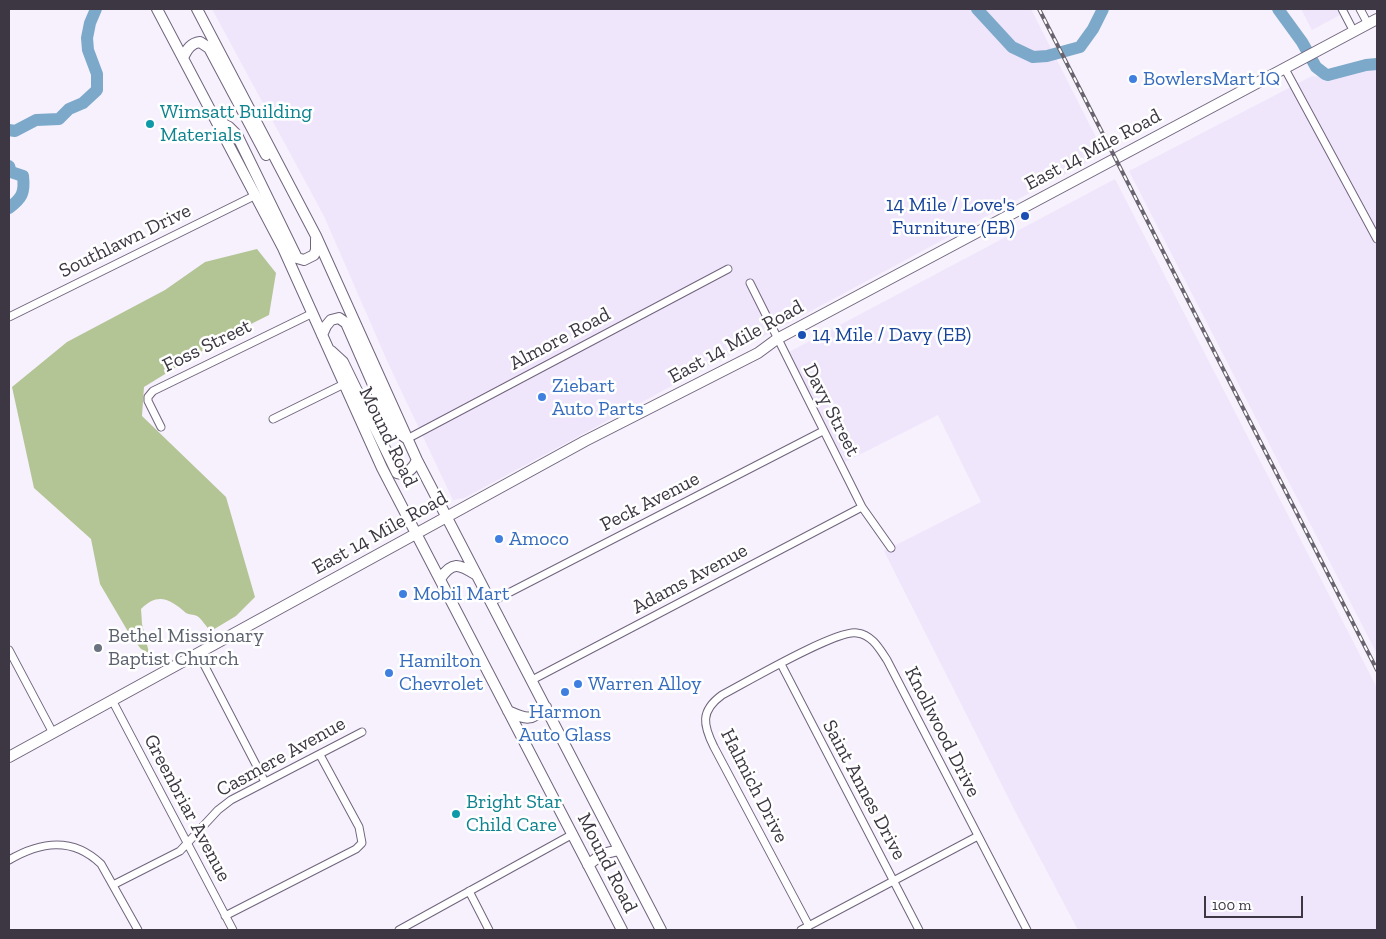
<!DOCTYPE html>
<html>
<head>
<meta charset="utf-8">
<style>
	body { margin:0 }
	#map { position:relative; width:1386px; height:939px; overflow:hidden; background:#f6f1fd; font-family:"Zilla Slab",serif }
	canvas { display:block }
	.frame { position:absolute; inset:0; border:10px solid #3c3742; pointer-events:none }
	.scale { position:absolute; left:1204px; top:896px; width:99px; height:22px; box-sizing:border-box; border:2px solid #3c3742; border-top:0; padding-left:6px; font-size:15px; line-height:18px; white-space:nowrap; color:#3c3742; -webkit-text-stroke:4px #fff; paint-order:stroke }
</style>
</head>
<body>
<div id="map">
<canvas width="1386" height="939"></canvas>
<div class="frame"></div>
<div class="scale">100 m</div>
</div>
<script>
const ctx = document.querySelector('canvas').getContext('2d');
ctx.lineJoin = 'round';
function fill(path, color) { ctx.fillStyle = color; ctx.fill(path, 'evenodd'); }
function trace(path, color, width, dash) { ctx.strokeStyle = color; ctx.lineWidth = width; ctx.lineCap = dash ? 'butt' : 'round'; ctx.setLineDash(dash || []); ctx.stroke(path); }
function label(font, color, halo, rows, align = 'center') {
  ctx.font = font + ' "Zilla Slab",serif'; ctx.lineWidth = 5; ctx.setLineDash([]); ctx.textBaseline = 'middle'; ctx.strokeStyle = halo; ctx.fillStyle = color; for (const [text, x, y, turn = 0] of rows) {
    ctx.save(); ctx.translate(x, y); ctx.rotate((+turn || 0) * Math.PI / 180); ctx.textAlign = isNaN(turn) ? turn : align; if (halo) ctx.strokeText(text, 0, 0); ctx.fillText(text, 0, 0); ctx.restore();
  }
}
const built = new Path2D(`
	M212,9H1031L1104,153L464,498L453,500L388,363L324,216Z
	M1301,9H1351L1312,30Z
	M1372,67L1377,68V654L1129,171L1312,76L1330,78L1362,68Z
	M1115,179L1377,688V930H1078L1015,811L884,551L981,502L938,415L845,462L789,352Z`);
const forest = new Path2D(`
	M257,249L276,273L269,315L225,337L144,387L142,416L226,497L255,597L236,616L211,631C206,627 202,619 197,616C193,614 189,615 186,613C170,599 158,592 141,609L142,624L149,653L141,649L130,635L100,584L91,539L34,488L12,387L67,342L165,290L205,262Z`);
const river = new Path2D(`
	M977,9L1012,47L1033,57L1047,56L1080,47L1093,29L1103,9
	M1278,9L1302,42L1316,67L1325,74L1328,75L1366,65L1377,64
	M9,130L15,131L36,120L59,119L69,109L83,103L97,90V74L88,50L87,38L90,23L96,9
	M9,166L11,172L23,176C25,193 22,198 9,208`);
const minor = new Path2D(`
	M1342,9L1354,32
	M1360,9L1368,24
	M1285,69L1377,239
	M750,283L862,507L891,548
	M9,317L256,195
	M273,419L346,383
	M161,427L148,401V397L153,391L313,313
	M407,439L728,269
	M491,602L823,431
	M9,650L53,733
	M198,653L265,782
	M781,664L919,930
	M532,680L862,507
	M112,700L233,930
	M9,860C40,842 72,836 101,864L138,930
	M113,885L180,851L218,810L231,800L362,732
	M469,891L489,930
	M225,916L356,849L362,843L359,827L320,755
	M809,926L714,747C703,725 700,711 722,695C745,683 837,629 857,633C872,635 879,648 887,660L1027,930
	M399,930L573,834
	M801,930L978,836`);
const secondary = new Path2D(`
	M157,9L283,248L382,468L622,930
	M197,9L316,236L417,460L661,930
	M183,58C187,49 191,43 200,42L209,48L266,155
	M218,121L229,127L237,135L297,258L304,260L314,255L316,250V239
	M322,335L326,326L331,320L339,318L346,323L392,428L406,438
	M331,351L343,362L397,473C407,475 413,469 417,460
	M440,579C452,561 459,564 475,574
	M508,711C526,719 531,722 546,707
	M9,757L585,441L758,353L777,339L1377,19
	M588,865L602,854L619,850`);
const rail = new Path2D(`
	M1039,9L1377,670`);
const markers = [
	[1133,79,5,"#3f7fe0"],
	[150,124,5,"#0f9aa8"],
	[1025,216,5,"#1a4fb4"],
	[802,335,5,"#1a4fb4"],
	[542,397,5,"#3f7fe0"],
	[499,539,5,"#3f7fe0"],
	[403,594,5,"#3f7fe0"],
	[98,648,5,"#6b7280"],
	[389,673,5,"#3f7fe0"],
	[578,684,5,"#3f7fe0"],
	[565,692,5,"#3f7fe0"],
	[456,814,5,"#0f9aa8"]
];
const shopNames = [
	["BowlersMart IQ",1143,79],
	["Ziebart",552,386],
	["Auto Parts",552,409],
	["Amoco",509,539],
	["Mobil Mart",413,594],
	["Hamilton",399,661],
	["Chevrolet",399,684],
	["Warren Alloy",588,684],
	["Harmon",565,712,"center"],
	["Auto Glass",565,735,"center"]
];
const cultureNames = [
	["Wimsatt Building",160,112],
	["Materials",160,135],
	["Bright Star",466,802],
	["Child Care",466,825]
];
const streetNames = [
	["East 14 Mile Road",1093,150,-28],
	["Southlawn Drive",125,241,-26],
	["Almore Road",560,339,-28],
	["East 14 Mile Road",736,342,-29],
	["Foss Street",207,346,-26],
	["Davy Street",831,410,63],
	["Mound Road",388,437,64],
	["Peck Avenue",650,502,-27],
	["East 14 Mile Road",380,533,-29],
	["Adams Avenue",690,579,-28],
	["Knollwood Drive",942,732,63],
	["Casmere Avenue",281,757,-29],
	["Halmich Drive",754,786,63],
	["Saint Annes Drive",864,790,62],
	["Greenbriar Avenue",187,808,62],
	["Mound Road",607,863,63]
];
const transitNames = [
	["14 Mile / Love's",1015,205],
	["Furniture (EB)",1015,228],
	["14 Mile / Davy (EB)",812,335,"left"]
];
const worshipNames = [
	["Bethel Missionary",108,636],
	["Baptist Church",108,659]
];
fill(built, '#f0e6fc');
fill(forest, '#b3c495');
trace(river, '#7ca9c9', 12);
trace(minor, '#70647d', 9);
trace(secondary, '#70647d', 12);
trace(minor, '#fff', 7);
trace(secondary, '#fff', 10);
trace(rail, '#68636e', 4);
trace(rail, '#fff', 2, [5.5]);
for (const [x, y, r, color] of markers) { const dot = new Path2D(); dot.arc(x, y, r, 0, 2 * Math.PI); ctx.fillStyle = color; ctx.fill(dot); trace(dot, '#fff', 2); }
label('20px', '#366cbe', '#fff', shopNames, 'left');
label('20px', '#0d838f', '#fff', cultureNames, 'left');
label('20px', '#3c3742', '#fff', streetNames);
label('20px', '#164399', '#fff', transitNames, 'right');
label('20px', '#5b616d', '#fff', worshipNames, 'left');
</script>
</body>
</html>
